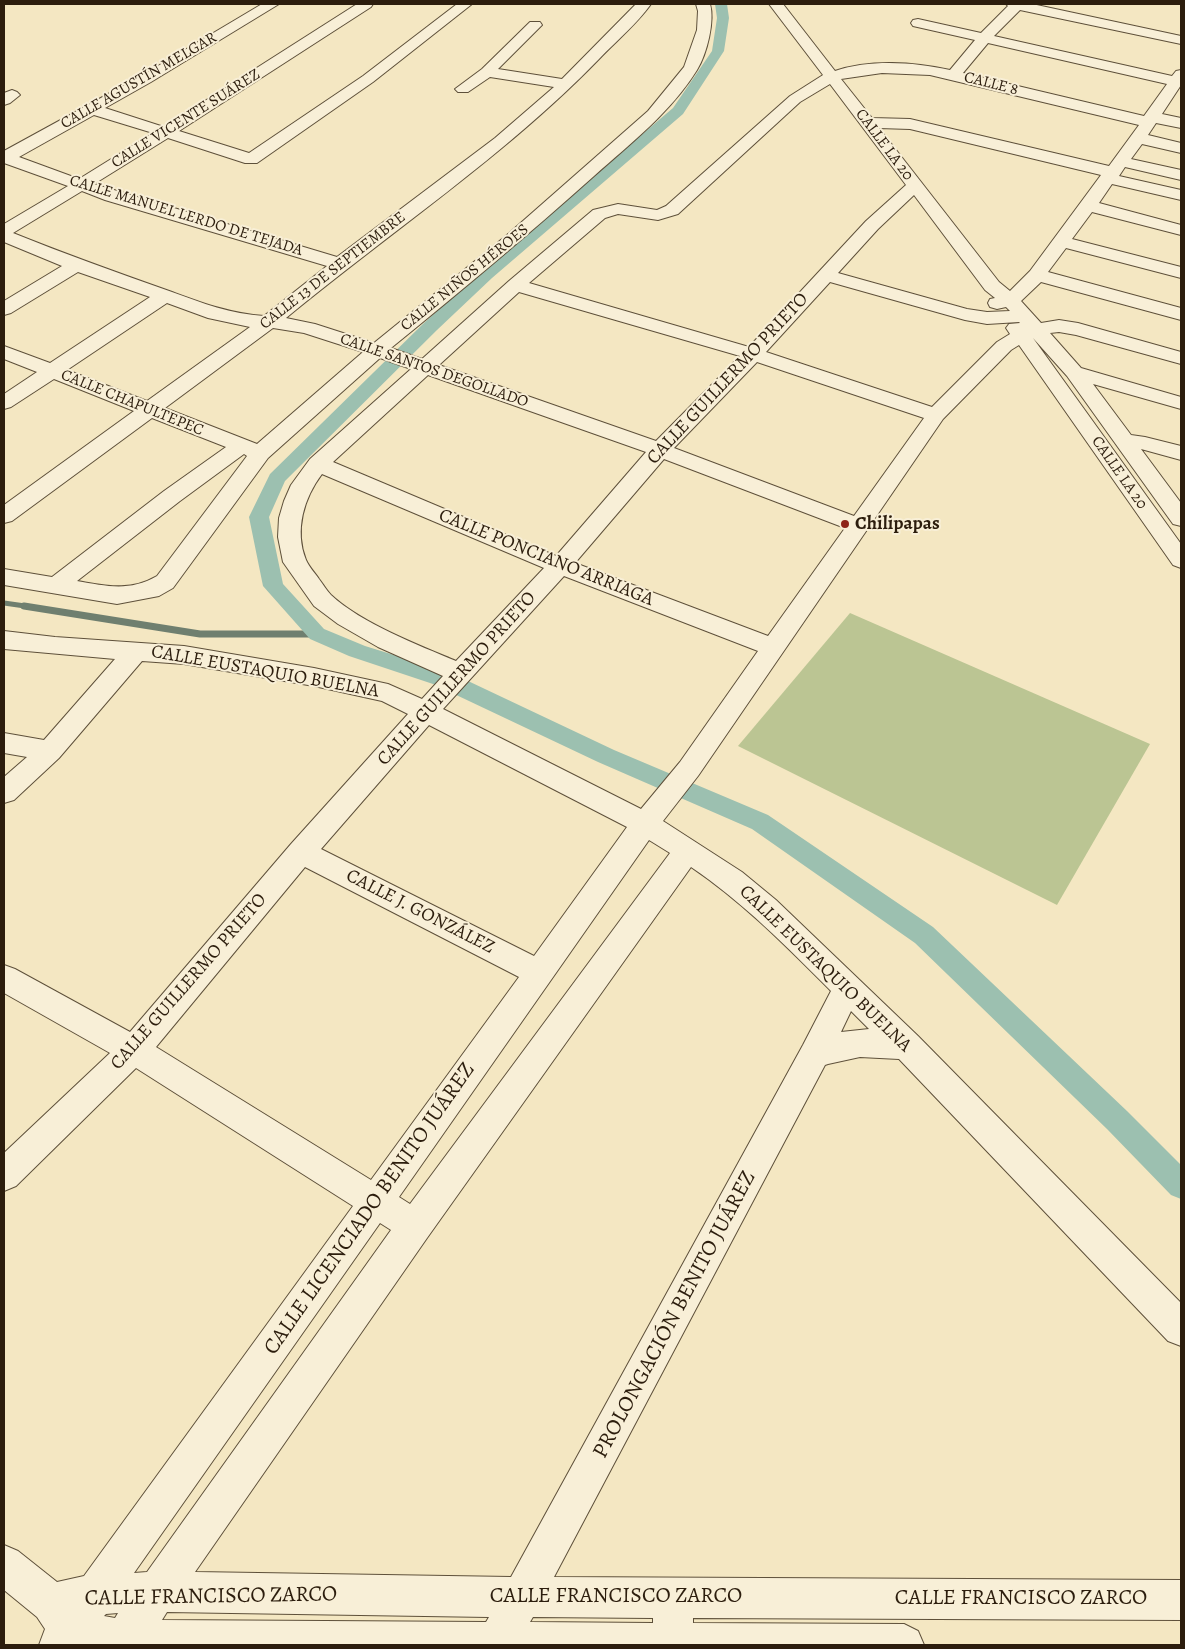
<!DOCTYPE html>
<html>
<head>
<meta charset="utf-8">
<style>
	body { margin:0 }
	#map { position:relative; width:1185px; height:1649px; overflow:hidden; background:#f4e7c2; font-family:Alegreya,serif }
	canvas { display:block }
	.frame { position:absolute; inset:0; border:5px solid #2c1d0d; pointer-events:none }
</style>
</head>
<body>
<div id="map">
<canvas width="1185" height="1649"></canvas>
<div class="frame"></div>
</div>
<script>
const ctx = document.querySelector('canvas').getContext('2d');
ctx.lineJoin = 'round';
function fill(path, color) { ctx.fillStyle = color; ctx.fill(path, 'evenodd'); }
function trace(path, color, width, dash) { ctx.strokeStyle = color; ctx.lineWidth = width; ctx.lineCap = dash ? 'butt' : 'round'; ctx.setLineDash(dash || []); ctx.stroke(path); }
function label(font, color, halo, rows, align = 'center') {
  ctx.font = font + ' Alegreya,serif'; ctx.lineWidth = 4; ctx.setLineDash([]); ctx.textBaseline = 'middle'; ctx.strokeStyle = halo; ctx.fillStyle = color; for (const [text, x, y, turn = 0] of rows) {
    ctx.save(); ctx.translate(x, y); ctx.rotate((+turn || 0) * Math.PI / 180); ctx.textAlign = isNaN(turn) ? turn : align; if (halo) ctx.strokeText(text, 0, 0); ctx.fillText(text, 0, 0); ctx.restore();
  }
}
const green = new Path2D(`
	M850,613L1150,744L1057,905L738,746Z`);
const streamFar1 = new Path2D(`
	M4,603L32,607`);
const stream = new Path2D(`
	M24,606L200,634H317`);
const canal = new Path2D(`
	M715,4H727L729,18L724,51L683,114L492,278L437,330L285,481L269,517L283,584L324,629L365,646L449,672L614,750L768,815L933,927L1127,1111L1181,1165V1199L1171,1195L1107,1129L915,943L752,829L598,762L433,684L349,656L310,639L263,586L249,517L270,474L425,322L480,272L673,108L712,51L717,18Z`);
const minor = new Path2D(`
	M262,4H279L151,82L105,108L164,127L357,4H373L371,7L179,131L249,153L363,76L457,4H472L373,82L257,163H245L168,138L94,184L337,257L495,138L554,87L490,77L468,92H458L455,89L482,69L530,22H540L542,25L498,69L562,79L636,4H651C637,24 616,41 599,59C505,156 390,232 286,318L315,324L374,343L507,235L648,111L684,67L697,30L698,11L696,4H710C715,21 707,54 697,70C671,112 631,143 594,176C528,235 460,292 391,348L422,359L509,281L593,210L618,204L657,210L666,206L790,96L823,75L769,4H783L835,71C870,59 914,62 950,70L975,40L913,26L911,23L913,20L918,19L981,33L1008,6L1006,4H1032L1181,36V44L1020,10L994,36L1172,76L1176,71L1181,70V85L1162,114L1181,118V128L1156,123L1148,135L1181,143V153L1142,144L1131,159L1181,170V180L1125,167L1119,176L1181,190V200L1112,184L1099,203L1181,225V235L1092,212L1072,239L1181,267V278L1066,248L1048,272L1181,308V320L1041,282L1021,301L1041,323L1059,320L1078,323L1181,352V364L1076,335L1059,332L1050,333L1081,368L1181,397V409L1093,384L1131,435L1145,437L1181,446V460L1141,449L1181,503V526L1173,524L1067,376L1033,338L1181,544V568L1173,565L1019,345L1011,350L943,419L698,776L663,821L742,872L776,900L918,1036L1181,1303V1346L1168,1341L899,1059L860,1057L828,1064L825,1065L554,1577L1181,1580V1620L693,1618V1623L904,1624L918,1631L924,1645H39L45,1629L37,1617L4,1590V1545L18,1551L57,1582L84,1576L353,1206L136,1068L16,1186L4,1191V1153L110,1053L4,993V965L15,969L130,1032L291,844L408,714L382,701L314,686L184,664L142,661L59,758L14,800L4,803V777L27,757L4,753V733L44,740L115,659L4,649V631L55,637L184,646L314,668L388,684L422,699L443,676L378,647L338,624L314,606L283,562L278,537L279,518L284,501L291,485L310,459L411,369L380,358L268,458L173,588L159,596L117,604L4,585V569L52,577L164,491L226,447L152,418L12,521L4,523V505L134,411L54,379L11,407L4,409V394L37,372L4,359V346L50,363L150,297L78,272L11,313L4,315V301L62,266L4,242V224L68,186L4,163V151L141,76ZM988,43L1167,84L1144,116L963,73ZM882,73L930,75L1139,125L1109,166L910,119L872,118L841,79ZM830,84L906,185L866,221L749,347L529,283L605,218L618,214L658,220L678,214L800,102ZM94,115L153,133L79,179L19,157ZM879,128L910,129L1101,175L1030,271L1010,291L999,282ZM82,191L105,200L327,266L264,316C231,314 202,303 172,292C118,273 65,254 13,233ZM914,195L985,290L995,298L990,299L988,303L990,307L997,309L1006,307L1010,311L987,312L967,309L838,273L878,229ZM830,282L965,320L987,324L1019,322L1020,323L1009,324L1006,328L1010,334L997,342L932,407L766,352ZM519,292L740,356L656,441L439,365ZM167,303L208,318L250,327L147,401L67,370ZM273,328L304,333L363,352L257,444L165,408ZM757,362L924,418L854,516L674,448ZM428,375L646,452L556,556L333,462ZM244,454L247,456L157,576C129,592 107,586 77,581L180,501ZM664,459L845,528L768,636L575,563ZM322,474L544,568L456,661C418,645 361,623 331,595C326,590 323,584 319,579C315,573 309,567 306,560C294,530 304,498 322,474ZM564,576L758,651L680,762L641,809L443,709ZM429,725L627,827L534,956L321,849ZM649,840L670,853L410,1204L399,1197ZM305,867L519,977L371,1180L156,1047ZM691,867C744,903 786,946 831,991L803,1045L511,1577L195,1572L427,1238ZM851,1011L869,1029L841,1032ZM380,1223L391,1230L147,1572L134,1573ZM167,1612L489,1617L486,1622L162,1620ZM118,1613L115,1618L104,1616L106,1614ZM533,1617L653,1618V1623L530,1622Z
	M12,90L17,92L20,95L10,103L4,105V93Z`);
const markers = [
	[845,524,5,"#8f2418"]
];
const farStreetnames = [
	["CALLE AGUSTÍN MELGAR",139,81,-30],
	["CALLE 8",991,84,14],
	["CALLE VICENTE SUÁREZ",186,119,-32],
	["CALLE LA 20",884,145,53],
	["CALLE MANUEL LERDO DE TEJADA",186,216,17],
	["CALLE 13 DE SEPTIEMBRE",333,271,-38],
	["CALLE NIÑOS HÉROES",465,278,-39],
	["CALLE SANTOS DEGOLLADO",434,371,19],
	["CALLE CHAPULTEPEC",132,403,22],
	["CALLE LA 20",1119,473,55]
];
const streetNames = [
	["CALLE GUILLERMO PRIETO",728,379,-47],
	["CALLE PONCIANO ARRIAGA",546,558,22],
	["CALLE EUSTAQUIO BUELNA",265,672,10],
	["CALLE GUILLERMO PRIETO",457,679,-48],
	["CALLE J. GONZÁLEZ",420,912,27],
	["CALLE EUSTAQUIO BUELNA",825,969,44],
	["CALLE GUILLERMO PRIETO",189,982,-49]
];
const poiNames = [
	["Chilipapas",855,524]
];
const nearStreetnames = [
	["CALLE LICENCIADO BENITO JUÁREZ",370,1209,-55],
	["PROLONGACIÓN BENITO JUÁREZ",675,1315,-62],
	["CALLE FRANCISCO ZARCO",211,1597,-1],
	["CALLE FRANCISCO ZARCO",616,1597],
	["CALLE FRANCISCO ZARCO",1021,1599]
];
fill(green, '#bbc593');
trace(streamFar1, '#6f7f6f', 5);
trace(stream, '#6f7f6f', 7);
fill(canal, '#9cc0b0');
trace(minor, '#5e503a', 2);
fill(minor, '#f8efd7');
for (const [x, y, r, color] of markers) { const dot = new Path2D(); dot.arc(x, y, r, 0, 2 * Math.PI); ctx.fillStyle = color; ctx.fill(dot); trace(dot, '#f8efd7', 2); }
label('16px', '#2c1d0d', '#f8efd7', farStreetnames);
label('19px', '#2c1d0d', '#f8efd7', streetNames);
label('bold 19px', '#2c1d0d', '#f8efd7', poiNames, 'left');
label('22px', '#2c1d0d', '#f8efd7', nearStreetnames);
</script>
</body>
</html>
